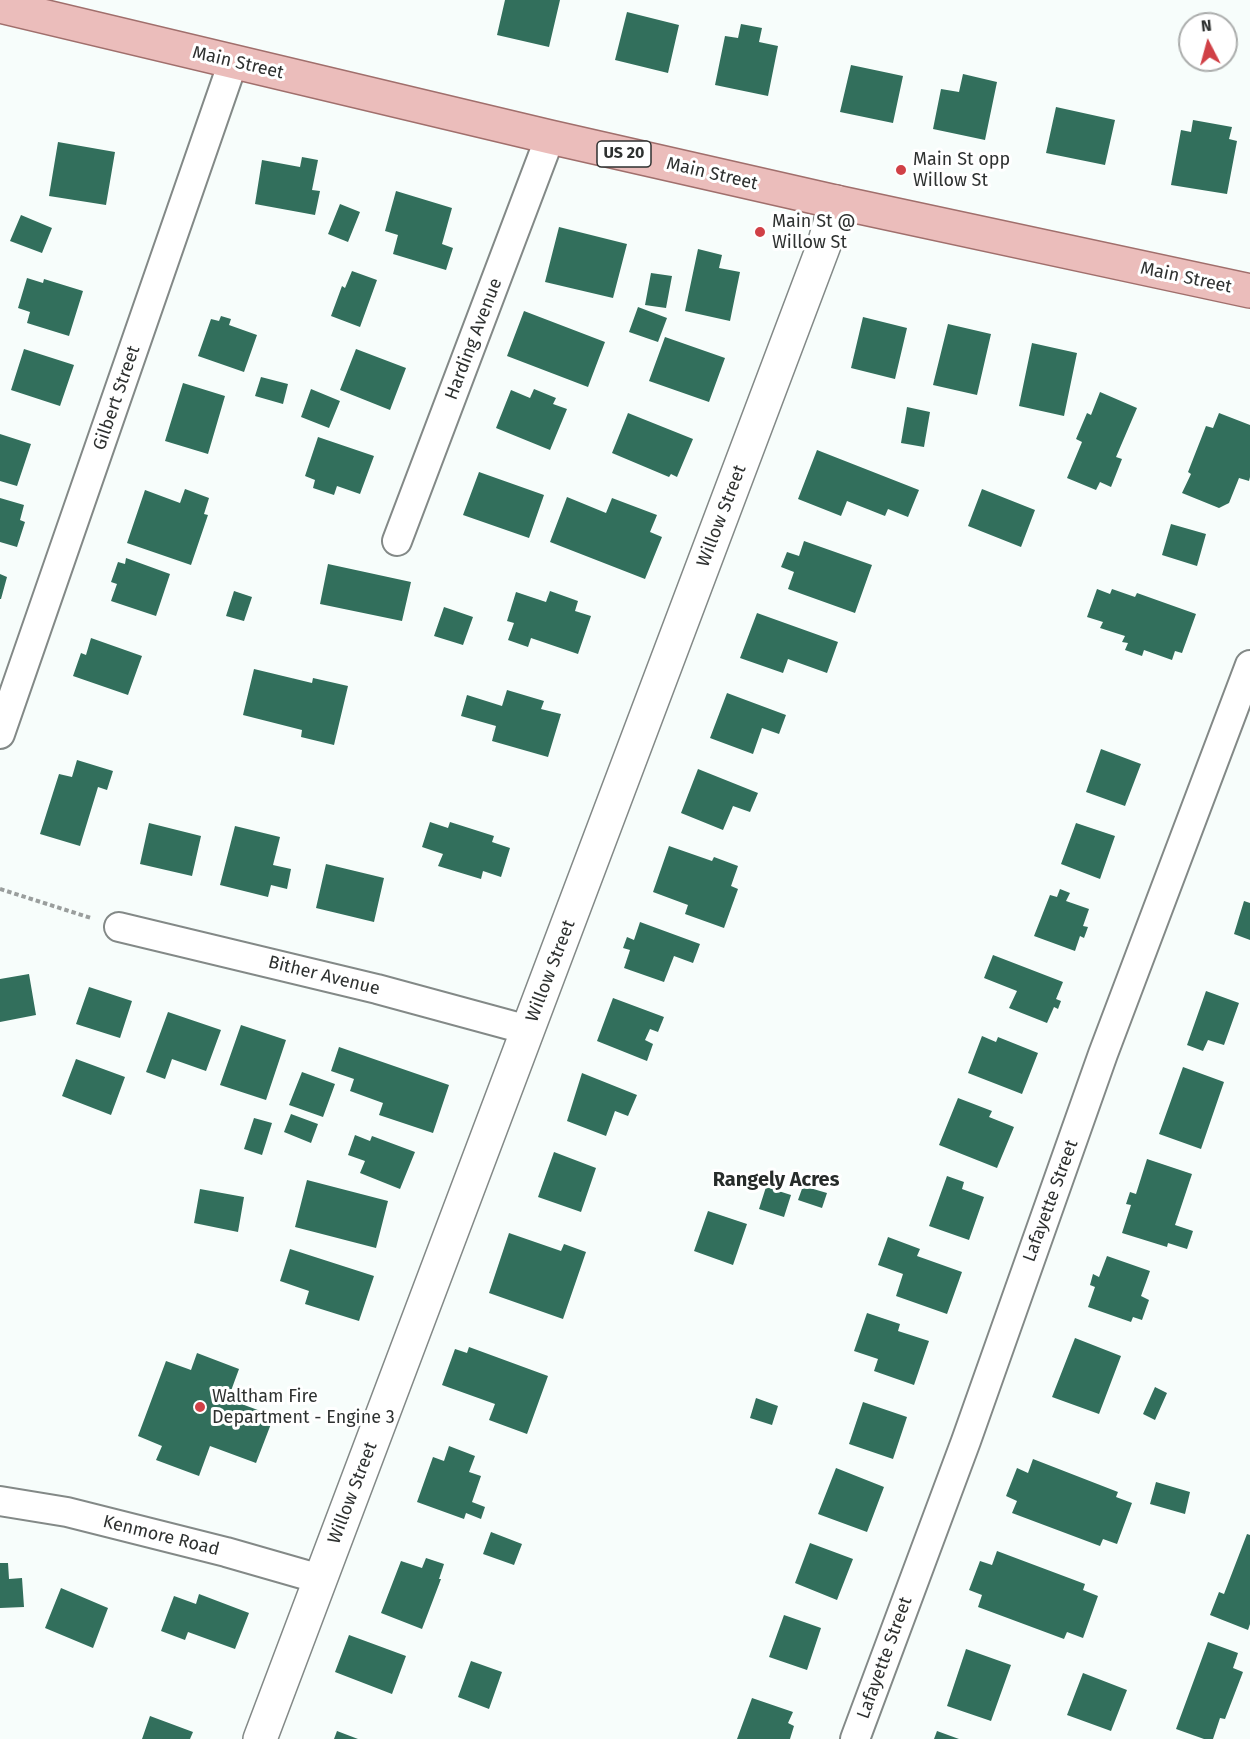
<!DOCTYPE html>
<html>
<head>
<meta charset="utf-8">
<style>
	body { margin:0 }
	#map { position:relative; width:1250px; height:1739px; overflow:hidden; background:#f7fdfb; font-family:"Fira Sans",sans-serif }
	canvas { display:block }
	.north { position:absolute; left:1178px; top:12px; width:60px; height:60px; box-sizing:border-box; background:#fff; border:2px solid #abadac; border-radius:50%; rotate:354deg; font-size:16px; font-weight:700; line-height:24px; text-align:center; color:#2e3130 }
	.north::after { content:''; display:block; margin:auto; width:21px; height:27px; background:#d04046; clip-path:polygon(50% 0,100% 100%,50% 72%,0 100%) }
</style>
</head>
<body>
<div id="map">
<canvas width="1250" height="1739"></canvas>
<div class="north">N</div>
</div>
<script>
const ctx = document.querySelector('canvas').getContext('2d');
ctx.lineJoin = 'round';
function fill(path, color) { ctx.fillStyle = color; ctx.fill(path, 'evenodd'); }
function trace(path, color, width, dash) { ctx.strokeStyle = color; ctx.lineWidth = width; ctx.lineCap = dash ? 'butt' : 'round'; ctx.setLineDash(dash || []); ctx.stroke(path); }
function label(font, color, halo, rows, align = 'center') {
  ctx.font = font + ' "Fira Sans",sans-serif'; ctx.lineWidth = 6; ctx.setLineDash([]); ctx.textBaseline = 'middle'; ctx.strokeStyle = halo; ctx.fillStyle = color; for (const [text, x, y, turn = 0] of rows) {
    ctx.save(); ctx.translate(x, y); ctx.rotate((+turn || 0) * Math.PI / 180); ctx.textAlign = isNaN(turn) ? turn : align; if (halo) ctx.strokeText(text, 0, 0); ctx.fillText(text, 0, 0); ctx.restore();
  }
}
const building = new Path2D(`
	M505,0H560L549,47L497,35Z
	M627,12L679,25L668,73L615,60Z
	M741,24L762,28L759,42L778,46L768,96L715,85L725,36L738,38Z
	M851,65L903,76L893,123L840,112Z
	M963,74L997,82L985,140L933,129L941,89L959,92Z
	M1056,107L1115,120L1105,165L1046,153Z
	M1193,120L1232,127L1229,139L1237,141L1227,194L1171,185L1181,130L1191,132Z
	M58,142L115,152L106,205L49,196Z
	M302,157L318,160L312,190L320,191L315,215L255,204L262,160L300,167Z
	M396,191L452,208L442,244L453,248L446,270L393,254L398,235L385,231Z
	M340,204L360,212L348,242L328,234Z
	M21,215L52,228L42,253L10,241Z
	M559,227L627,244L613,298L545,282Z
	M698,249L722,255L719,268L740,272L730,321L685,311Z
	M352,271L377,280L360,327L331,316L342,286L345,288Z
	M651,273L672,276L666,308L645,305Z
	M27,278L43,283L44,279L83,291L69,336L27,323L30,312L18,308Z
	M638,307L667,318L658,342L629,332Z
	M524,311L605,342L588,387L507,356Z
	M221,316L231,319L229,325L257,335L244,372L198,356L211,319L219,321Z
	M863,317L907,328L895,379L851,368Z
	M948,324L991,334L977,395L933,385Z
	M665,337L725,358L709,402L649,381Z
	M1032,343L1077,353L1064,416L1019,406Z
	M24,349L74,365L60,406L11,390Z
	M356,349L406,368L390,410L340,390Z
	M261,377L288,384L283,404L255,396Z
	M183,383L225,396L208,454L165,441Z
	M311,389L340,401L329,428L301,417Z
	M534,389L556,398L553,404L567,409L550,450L496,428L511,390L530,398Z
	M1100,392L1137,408L1116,457L1122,459L1111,487L1100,482L1096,490L1067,478L1082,442L1076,439L1087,413L1091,415Z
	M907,407L930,412L924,447L901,443Z
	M628,413L693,439L677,477L671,474L669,477L612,453Z
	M1219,413L1250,425V477L1249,481L1239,478L1229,503L1219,508L1182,493L1191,474L1188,472L1206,426L1213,428Z
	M0,434L31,444L17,486L0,481Z
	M318,437L374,456L360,494L337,486L334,495L313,488L315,480L305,476Z
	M817,450L919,490L908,517L888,509L885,516L847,501L841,516L798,499Z
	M479,472L544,495L529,538L463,515Z
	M185,489L209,498L204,514L208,515L191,565L127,543L145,490L180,503Z
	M982,489L1035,510L1021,547L968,526Z
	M567,497L606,513L612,498L657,515L650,532L662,537L645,579L550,542Z
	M0,498L24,505L20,520L25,522L17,547L0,542Z
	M1171,524L1206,534L1197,566L1162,555Z
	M804,541L872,565L855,613L788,589L794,572L781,567L787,552L799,556Z
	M126,558L170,574L156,616L111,601L117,584L111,582L118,562L125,564Z
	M328,564L411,582L402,621L320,604Z
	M0,574L7,577L1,599H0Z
	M1097,589L1110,594L1112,589L1135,597L1137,593L1196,614L1182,653L1175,651L1172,660L1144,650L1142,656L1125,650L1128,643L1122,642L1125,636L1100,628L1103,622L1087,617Z
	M234,591L252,597L244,621L226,616Z
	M550,591L578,601L575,611L591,616L578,654L531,638L528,647L508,640L514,623L507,621L516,592L546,602Z
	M444,607L473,617L463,645L434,636Z
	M757,613L838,642L827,673L788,659L783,673L740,658Z
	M91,638L142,656L128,695L73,676L81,653L86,655Z
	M254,669L312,683L313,678L348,686L334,745L301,737L302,730L243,715Z
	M507,690L544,701L541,709L561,714L548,757L492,741L496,726L461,716L467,695L502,706Z
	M727,693L786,715L779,734L762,728L753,754L710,738Z
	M1101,749L1141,764L1125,806L1086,792Z
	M77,760L113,771L107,790L98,787L80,846L40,834L59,774L72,777Z
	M698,769L758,793L750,812L733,806L723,830L681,813Z
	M430,822L448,828L450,822L494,836L492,842L510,848L501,877L483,871L481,879L438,866L443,854L422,847Z
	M149,823L201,836L192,876L140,864Z
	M1076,823L1115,836L1100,879L1061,864Z
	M235,826L280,837L273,865L291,869L287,889L271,885L268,897L220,885Z
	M669,846L712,861L714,857L738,866L731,886L738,889L724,928L685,914L688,905L653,892Z
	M326,864L384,878L374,922L316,908Z
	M1060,889L1070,893L1066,901L1089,909L1083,926L1088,927L1084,938L1080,936L1075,951L1034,936L1050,895L1057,897Z
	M1244,901L1250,903V940L1234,934Z
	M640,922L700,944L693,963L674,956L664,982L624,968L630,950L623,948L627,937L634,940Z
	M993,955L1063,982L1056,999L1061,1001L1058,1009L1054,1007L1047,1023L1009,1008L1017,991L984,978Z
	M29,974L36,1015L0,1022V979Z
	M89,987L132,1001L120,1038L76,1024Z
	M1206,991L1239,1003L1224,1045L1208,1040L1203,1051L1187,1045Z
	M613,998L664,1017L658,1032L650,1029L645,1040L653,1044L647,1061L597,1041Z
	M168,1012L221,1030L206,1071L172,1059L165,1079L146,1072Z
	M241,1025L286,1040L266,1100L220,1085Z
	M982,1036L996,1042L998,1037L1038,1053L1022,1094L968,1073Z
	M339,1047L449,1085L433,1133L379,1115L383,1103L350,1091L354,1079L331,1071Z
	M76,1059L125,1077L111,1115L62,1096Z
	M1183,1067L1224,1082L1201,1149L1159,1134Z
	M302,1072L335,1084L323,1117L289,1105Z
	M582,1073L637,1095L628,1116L615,1111L606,1136L567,1121Z
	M958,1098L992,1111L989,1117L1014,1127L997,1168L939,1145Z
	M291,1114L318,1124L311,1143L284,1132Z
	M254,1118L272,1123L262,1155L244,1149Z
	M355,1135L370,1141L372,1136L415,1152L400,1189L360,1173L365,1161L348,1155Z
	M554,1152L596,1168L581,1212L538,1197Z
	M1147,1159L1192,1174L1175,1225L1193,1231L1187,1249L1168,1243L1167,1247L1122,1233L1131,1205L1126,1204L1130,1192L1136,1194Z
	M947,1176L964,1182L962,1189L984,1197L969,1240L929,1226Z
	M307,1180L388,1201L376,1248L295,1227Z
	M803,1186L827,1193L822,1208L798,1200Z
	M766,1187L791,1195L784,1217L759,1209Z
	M200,1189L244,1197L238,1232L194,1223Z
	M708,1211L747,1224L733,1265L694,1251Z
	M509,1233L561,1251L564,1244L586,1252L563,1319L489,1293Z
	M888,1237L920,1249L917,1256L962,1272L947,1314L896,1296L903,1274L878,1265Z
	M290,1249L374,1276L359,1321L305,1304L309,1291L280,1281Z
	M1107,1256L1150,1271L1141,1296L1149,1300L1142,1320L1133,1317L1131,1322L1088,1307L1095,1287L1090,1285L1093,1274L1099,1277Z
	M867,1313L900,1324L898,1331L929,1341L914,1385L874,1371L878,1359L854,1351Z
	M1075,1338L1121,1356L1099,1414L1052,1397Z
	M469,1347L548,1376L527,1434L489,1420L495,1404L442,1385L455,1349L467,1353Z
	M197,1353L239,1369L228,1399L274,1416L256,1463L210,1446L199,1476L156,1460L162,1446L138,1436L166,1361L191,1370Z
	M1155,1387L1167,1393L1155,1420L1143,1414Z
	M756,1398L778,1406L772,1425L750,1418Z
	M863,1402L907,1417L893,1459L849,1444Z
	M449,1446L475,1456L469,1472L481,1476L472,1502L485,1507L481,1519L466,1513L464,1519L417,1502L433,1457L444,1461Z
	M1033,1459L1118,1492L1116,1497L1132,1503L1117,1544L1103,1539L1100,1546L1012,1513L1017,1501L1006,1496L1017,1468L1028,1473Z
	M836,1468L884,1487L867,1532L818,1514Z
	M1156,1482L1190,1492L1185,1514L1150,1504Z
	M491,1532L522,1544L514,1565L483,1554Z
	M1247,1534L1250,1535V1624L1248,1630L1210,1615L1219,1592L1224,1594Z
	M810,1543L853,1559L837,1600L795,1583Z
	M997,1551L1085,1584L1083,1590L1098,1596L1083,1638L1067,1632L1064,1639L978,1607L982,1595L969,1590L980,1561L992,1565Z
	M426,1558L444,1564L439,1579H441L422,1629L381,1613L401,1561L422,1568Z
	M0,1563H8L9,1579L22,1578L24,1607L0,1608Z
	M61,1588L108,1608L93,1648L45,1628Z
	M199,1594L249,1613L235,1649L188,1632L185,1640L161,1631L174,1596L196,1604Z
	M784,1615L821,1628L807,1670L769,1657Z
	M349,1635L406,1656L392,1694L335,1672Z
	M1208,1642L1238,1653L1233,1668L1243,1672L1225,1719L1220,1718L1213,1739H1204L1176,1729Z
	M966,1649L1011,1665L991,1721L947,1706Z
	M471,1661L502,1672L489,1709L458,1697Z
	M1083,1673L1127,1690L1111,1731L1067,1715Z
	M752,1698L793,1712L788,1723L794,1726L790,1739H737Z
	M150,1716L193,1732L190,1739H142Z
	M337,1731L358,1739H334Z
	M937,1731L959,1739H934Z`);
const path = new Path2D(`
	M0,889L91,918`);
const street = new Path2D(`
	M397,541L550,137
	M0,734L233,62
	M119,927L377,989L528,1030
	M0,1501L67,1512L226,1552L320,1579
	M855,1739L966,1441L1103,1054L1250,665`);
const secondary = new Path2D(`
	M260,1739L824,245L836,202`);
const primary = new Path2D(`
	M0,6L550,137L836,202L1250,291`);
const markers = [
	[901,170,6,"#d04046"],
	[760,232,6,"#d04046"],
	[200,1407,6,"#d04046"]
];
const shields = [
	[624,154,54]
];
const shieldNames = [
	["US 20",624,154]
];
const streetNames = [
	["Main Street",238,63,13],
	["Main Street",712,174,13],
	["Main Street",1186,278,12],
	["Harding Avenue",474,339,-69],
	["Gilbert Street",117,398,-71],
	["Willow Street",722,516,-69],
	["Willow Street",551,971,-69],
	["Bither Avenue",324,976,14],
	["Lafayette Street",1051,1201,-70],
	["Willow Street",353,1493,-69],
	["Kenmore Road",161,1536,14],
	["Lafayette Street",885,1658,-70]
];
const poiNames = [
	["Main St opp",913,160],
	["Willow St",913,181],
	["Main St @",772,222],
	["Willow St",772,243],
	["Waltham Fire",212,1397],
	["Department - Engine 3",212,1418]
];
const neighbourhoodNames = [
	["Rangely Acres",776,1180]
];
fill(building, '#326f5c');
trace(street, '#838987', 32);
trace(secondary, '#838987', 36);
trace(primary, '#a06f6c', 36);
trace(path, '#9a9e9d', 4, [4.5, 3]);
trace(street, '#fff', 28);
trace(secondary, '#fff', 33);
trace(primary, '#ebbdbb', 33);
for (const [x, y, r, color] of markers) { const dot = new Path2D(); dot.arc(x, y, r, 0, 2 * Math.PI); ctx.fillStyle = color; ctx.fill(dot); trace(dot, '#fff', 2); }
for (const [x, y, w] of shields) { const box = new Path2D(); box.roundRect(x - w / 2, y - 13, w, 26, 4.5); ctx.fillStyle = '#fff'; ctx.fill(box); trace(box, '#2e3130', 1.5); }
label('bold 16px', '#2e3130', null, shieldNames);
label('18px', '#2e3130', '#fff', streetNames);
label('18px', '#2e3130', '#fff', poiNames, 'left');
label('bold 20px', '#272c2a', '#fff', neighbourhoodNames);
</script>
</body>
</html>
